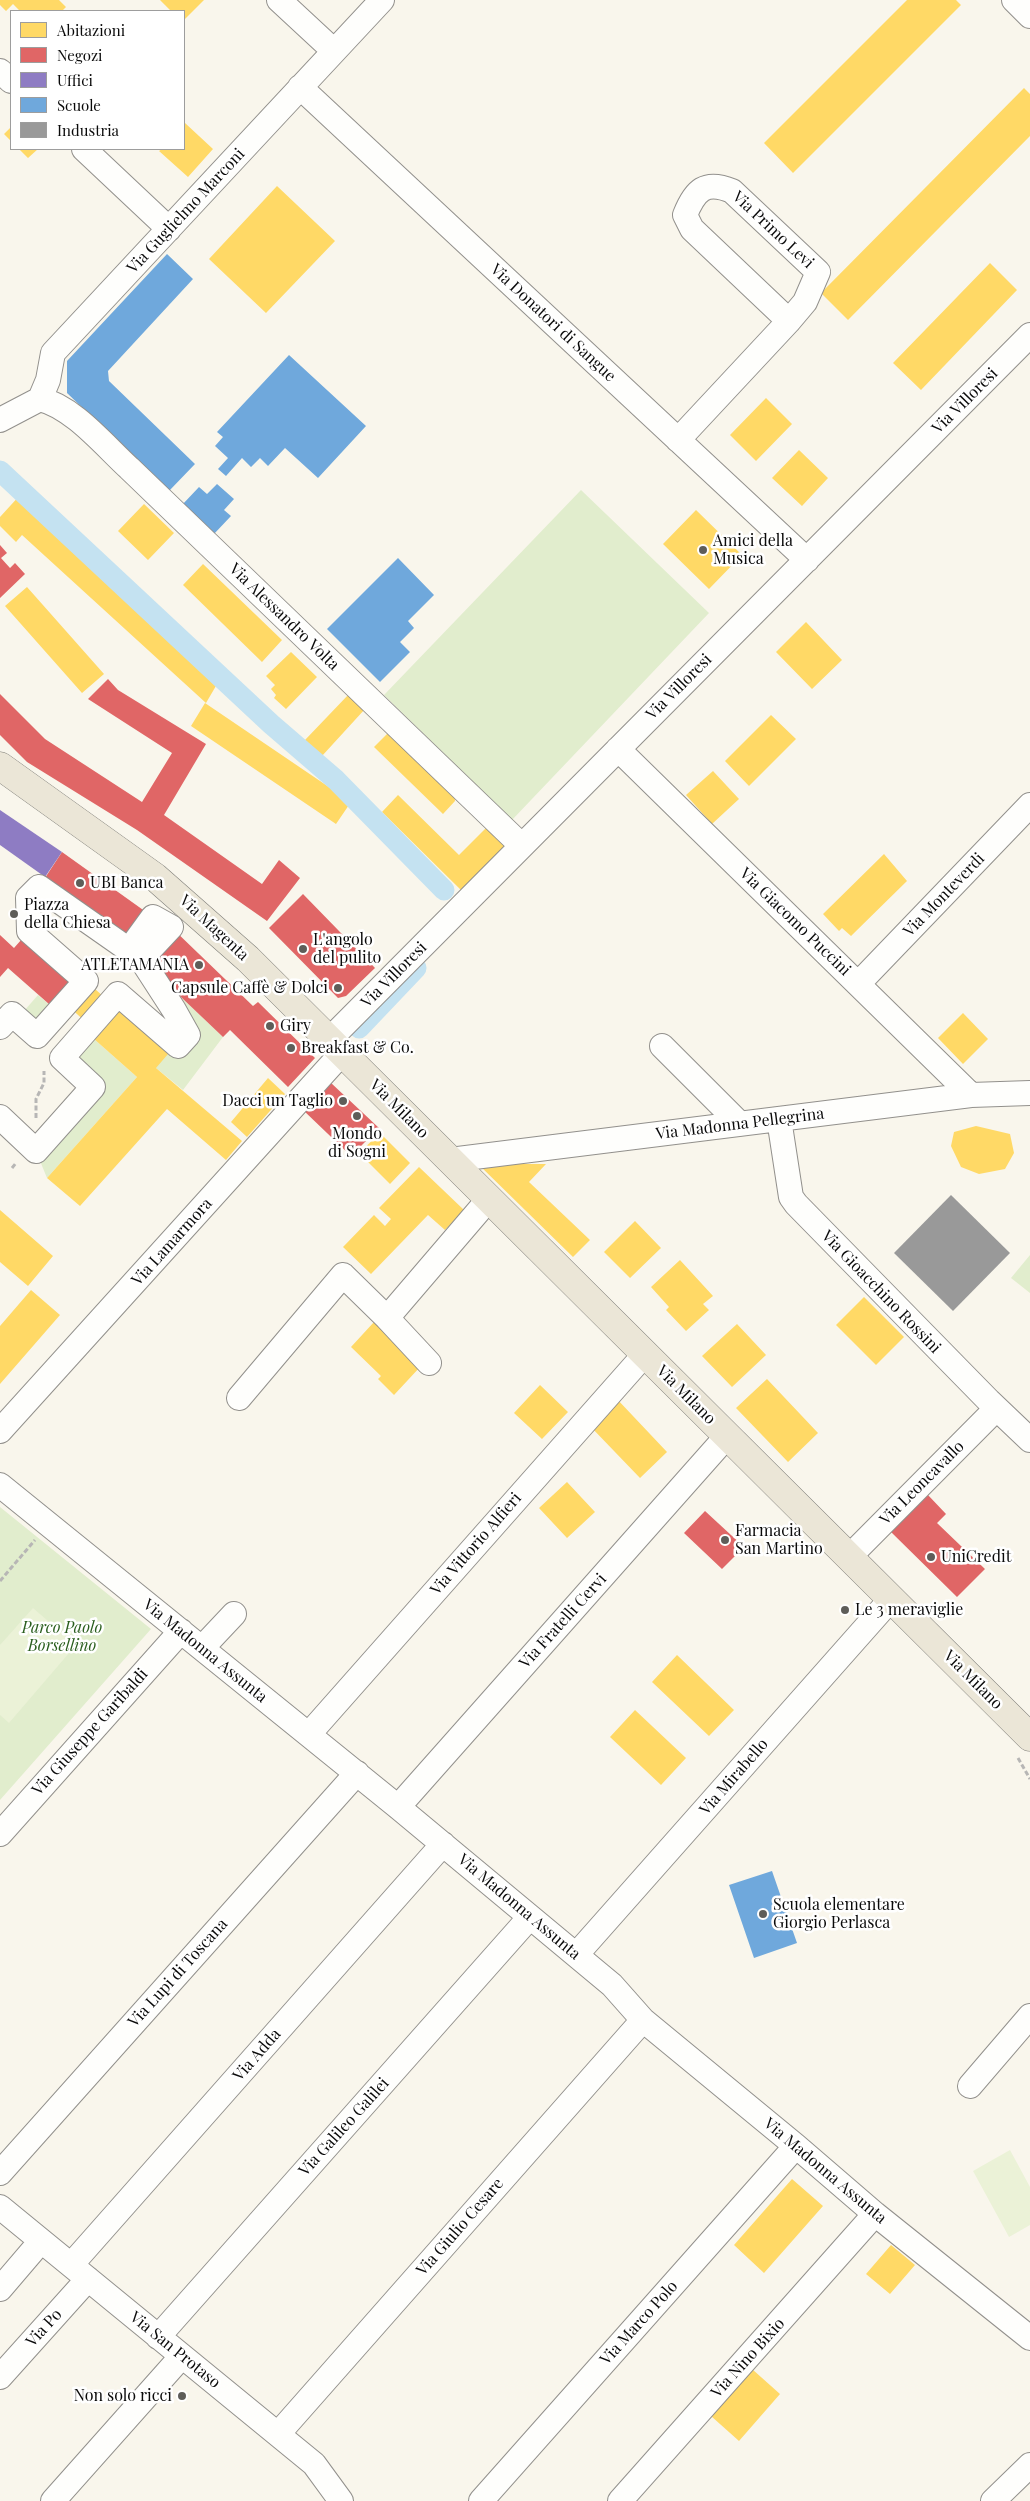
<!DOCTYPE html>
<html>
<head>
<meta charset="utf-8">
<style>
	body { margin:0 }
	#map { position:relative; width:1030px; height:2501px; overflow:hidden; background:#f9f6ec; font-family:"Playfair Display",serif }
	canvas { display:block }
	.legend { position:absolute; left:10px; top:10px; width:175px; height:140px; box-sizing:border-box; background:#fff; border:1px solid #9d9d9d; margin:0; padding:6px 9px; list-style:none; font-size:15px; color:#0a0a0a }
	.legend li { display:flex; align-items:center; gap:10px; height:25px }
	.legend b { width:25px; border:1px solid #9d9d9d }
</style>
</head>
<body>
<div id="map">
<canvas width="1030" height="2501"></canvas>
<ul class="legend">
<li><b style="height:14px;background:#ffd966"></b>Abitazioni</li>
<li><b style="height:14px;background:#e06666"></b>Negozi</li>
<li><b style="height:14px;background:#8e7cc3"></b>Uffici</li>
<li><b style="height:14px;background:#6fa8dc"></b>Scuole</li>
<li><b style="height:14px;background:#999"></b>Industria</li>
</ul>
</div>
<script>
const ctx = document.querySelector('canvas').getContext('2d');
ctx.lineJoin = 'round';
function fill(path, color) { ctx.fillStyle = color; ctx.fill(path, 'evenodd'); }
function trace(path, color, width, dash) { ctx.strokeStyle = color; ctx.lineWidth = width; ctx.lineCap = dash ? 'butt' : 'round'; ctx.setLineDash(dash || []); ctx.stroke(path); }
function label(font, color, halo, rows, align = 'center') {
  ctx.font = font + ' "Playfair Display",serif'; ctx.lineWidth = 5; ctx.setLineDash([]); ctx.textBaseline = 'middle'; ctx.strokeStyle = halo; ctx.fillStyle = color; for (const [text, x, y, turn = 0] of rows) {
    ctx.save(); ctx.translate(x, y); ctx.rotate((+turn || 0) * Math.PI / 180); ctx.textAlign = isNaN(turn) ? turn : align; if (halo) ctx.strokeText(text, 0, 0); ctx.fillText(text, 0, 0); ctx.restore();
  }
}
const green = new Path2D(`
	M581,490L709,613L512,820L384,695Z
	M141,959L223,1037L183,1090L156,1068L109,1002L177,1046Z
	M38,995L58,1012L37,1036L17,1019Z
	M85,1031L137,1077L47,1178L36,1151L93,1087L62,1058Z
	M1030,1255V1293L1011,1278Z
	M0,1507L151,1629L0,1800Z`);
const pitch = new Path2D(`
	M33,1608L76,1645L9,1723L0,1715V1645Z
	M1010,2150L1030,2187V2225L1009,2237L973,2171Z`);
const homes = new Path2D(`
	M0,0H59L66,7L62,11H20L13,4L6,11L0,5Z
	M160,0H204L184,20V11H171Z
	M907,0H956L961,5L793,173L764,143Z
	M1024,88L1030,94V136L848,320L821,293Z
	M185,123L213,149L188,177L159,151L162,149H184Z
	M11,127V141L4,134Z
	M19,149H38L28,158Z
	M277,186L335,241L266,313L209,259Z
	M990,263L1017,290L921,390L893,363Z
	M766,398L792,424L756,461L730,435Z
	M799,450L828,478L802,506L772,478Z
	M21,494L220,679L206,703L22,535L16,542L0,526V517Z
	M144,504L174,533L148,560L118,531Z
	M696,510L742,555L709,589L663,544Z
	M203,564L282,640L262,662L183,585Z
	M27,587L104,674L82,693L5,606Z
	M806,622L842,660L812,689L776,652Z
	M291,652L317,677L286,709L274,698L276,695L271,689L275,685L266,676Z
	M349,694L365,709L322,756L305,740Z
	M205,703L351,802L336,824L191,726Z
	M771,715L796,739L749,786L725,761Z
	M390,731L454,791L455,801L443,814L374,747Z
	M713,771L739,799L712,824L686,795Z
	M398,795L459,855L489,825L509,844L463,892L382,812Z
	M884,854L907,881L851,936L842,928L839,931L823,914Z
	M86,981L168,1054L156,1068L242,1141L226,1160L167,1109L80,1206L47,1178L137,1077L85,1031L89,1025L66,1004Z
	M963,1013L988,1039L963,1064L938,1038Z
	M268,1078L285,1094L247,1137L231,1122Z
	M976,1126L1010,1134L1014,1153L1005,1169L979,1174L961,1167L951,1146L954,1132Z
	M380,1133L410,1163L390,1184L359,1153Z
	M478,1164H546L529,1182L590,1240L573,1257Z
	M419,1167L464,1210L445,1230L428,1215L371,1274L343,1247L374,1215L385,1226L391,1219L379,1208Z
	M0,1210L53,1256L28,1286L0,1262Z
	M635,1221L661,1248L630,1278L604,1252Z
	M680,1260L713,1296L703,1304L709,1310L686,1331L666,1310L669,1307L651,1287Z
	M31,1290L60,1315L0,1384V1326Z
	M864,1297L904,1337L876,1365L836,1325Z
	M374,1322L421,1366L394,1395L378,1379L381,1376L351,1347Z
	M737,1324L766,1355L732,1387L702,1356Z
	M767,1379L818,1433L788,1462L736,1408Z
	M540,1385L568,1412L542,1439L514,1413Z
	M616,1398L667,1452L640,1478L589,1425Z
	M567,1482L595,1512L567,1538L539,1508Z
	M677,1655L734,1710L709,1736L652,1682Z
	M635,1710L686,1758L661,1785L610,1737Z
	M792,2179L823,2206L764,2273L734,2245Z
	M891,2245L915,2265L890,2294L866,2274Z
	M752,2369L780,2394L739,2441L711,2416Z`);
const shops = new Path2D(`
	M0,545L7,553L1,558L10,568L15,563L25,574L0,598Z
	M108,679L118,690L206,744L164,815L262,884L279,860L300,878L267,921L137,830L27,762L0,735V694L45,739L142,802L172,753L88,699Z
	M62,852L153,917L129,950L39,887Z
	M303,894L375,968L346,996L338,998L269,928Z
	M171,927L253,1006L258,1002L315,1058L288,1087L230,1030L223,1037L141,959Z
	M29,931L86,981L58,1012L8,968L0,977V935L14,948Z
	M330,1082L379,1128L351,1156L303,1110Z
	M928,1495L946,1514L937,1523L985,1569L957,1597L891,1532Z
	M705,1511L744,1547L722,1569L684,1533Z`);
const offices = new Path2D(`
	M0,810L62,852L45,877L0,845Z`);
const schools = new Path2D(`
	M167,254L193,279L108,371L109,381L195,464L169,491L67,393V361Z
	M289,355L366,426L318,478L285,448L268,466L260,458L251,467L242,458L226,476L218,469L228,458L215,446L223,437L217,432Z
	M217,484L234,499L224,510L231,516L214,534L182,505L199,487L207,494Z
	M398,558L434,595L408,621L414,628L400,642L410,652L380,682L327,629Z
	M772,1871L797,1943L754,1958L729,1885Z`);
const industry = new Path2D(`
	M951,1195L1010,1253L953,1311L894,1253Z`);
const canal = new Path2D(`
	M0,471L271,724L336,780L444,890
	M359,1028L416,968`);
const path = new Path2D(`
	M36,1118V1099L44,1083V1071
	M12,1168L16,1163
	M0,1581L35,1540
	M1018,1758L1030,1779`);
const minor = new Path2D(`
	M279,0L334,51
	M1014,0L1030,16
	M0,71L11,81
	M300,87L807,560
	M84,149L169,229
	M40,399C73,407 104,445 129,468L522,846
	M0,420L40,399L48,380L53,353L382,0
	M678,440L789,321L805,302L818,272L732,191C705,180 695,190 685,215L692,229L789,321
	M618,749L971,1095
	M858,984L1030,805
	M0,1027L12,1014L37,1036L86,981L29,931L28,898L39,887L129,950L153,917L171,927L141,959L174,1010L188,1035L178,1046L118,994L62,1058L93,1087L36,1151L0,1117
	M329,1040L1030,335
	M662,1046L740,1124
	M779,1119L791,1197L796,1204L989,1401L1030,1440
	M450,1160L971,1095L1030,1093
	M387,1318L429,1363
	M239,1398L343,1275L387,1318L488,1200
	M0,1431L342,1053
	M0,1485L398,1807L612,1985L643,2020L796,2146L875,2214L1030,2338
	M849,1557L996,1409
	M202,1648L234,1614
	M309,1734L645,1354
	M398,1807L727,1436
	M0,1834L181,1631
	M576,1955L891,1599
	M970,2086L1030,2016
	M0,2173L357,1773
	M0,2207L314,2464L341,2501
	M71,2265L443,1844
	M0,2289L41,2241
	M158,2337L530,1917
	M0,2377L88,2279
	M278,2434L643,2020
	M53,2501L182,2356
	M481,2501L796,2146
	M620,2501L875,2214
	M993,2501L1030,2465`);
const major = new Path2D(`
	M0,766L155,877L248,959L1030,1737`);
const markers = [
	[703,550,5,"#5e5d59"],
	[80,883,5,"#5e5d59"],
	[14,914,5,"#5e5d59"],
	[303,949,5,"#5e5d59"],
	[199,965,5,"#5e5d59"],
	[338,988,5,"#5e5d59"],
	[270,1026,5,"#5e5d59"],
	[291,1048,5,"#5e5d59"],
	[343,1101,5,"#5e5d59"],
	[357,1116,5,"#5e5d59"],
	[725,1540,5,"#5e5d59"],
	[931,1557,5,"#5e5d59"],
	[845,1610,5,"#5e5d59"],
	[763,1914,5,"#5e5d59"],
	[182,2396,5,"#5e5d59"]
];
const streetNames = [
	["Via Guglielmo Marconi",186,211,-47],
	["Via Primo Levi",773,230,43],
	["Via Donatori di Sangue",553,323,43],
	["Via Villoresi",965,401,-45],
	["Via Alessandro Volta",284,617,44],
	["Via Villoresi",679,687,-45],
	["Via Monteverdi",944,895,-46],
	["Via Giacomo Puccini",795,922,44],
	["Via Magenta",214,928,43],
	["Via Villoresi",394,975,-45],
	["Via Milano",399,1109,45],
	["Via Madonna Pellegrina",740,1124,-7],
	["Via Lamarmora",172,1242,-48],
	["Via Gioacchino Rossini",881,1292,46],
	["Via Milano",686,1395,45],
	["Via Leoncavallo",922,1483,-45],
	["Via Vittorio Alfieri",476,1544,-49],
	["Via Fratelli Cervi",563,1621,-48],
	["Via Madonna Assunta",205,1651,39],
	["Via Milano",973,1680,45],
	["Via Giuseppe Garibaldi",90,1732,-48],
	["Via Mirabello",734,1777,-49],
	["Via Madonna Assunta",519,1907,40],
	["Via Lupi di Toscana",178,1973,-48],
	["Via Adda",257,2055,-49],
	["Via Galileo Galilei",344,2127,-48],
	["Via Madonna Assunta",825,2171,40],
	["Via Giulio Cesare",460,2227,-49],
	["Via Marco Polo",639,2323,-48],
	["Via Po",44,2328,-48],
	["Via San Protaso",175,2350,39],
	["Via Nino Bixio",748,2358,-48]
];
const poiNames = [
	["Amici della",713,541],
	["Musica",713,559],
	["UBI Banca",90,883],
	["Piazza",24,905],
	["della Chiesa",24,923],
	["L'angolo",313,940],
	["del pulito",313,958],
	["ATLETAMANIA",189,965,"right"],
	["Capsule Caffè & Dolci",328,988,"right"],
	["Giry",280,1026],
	["Breakfast & Co.",301,1048],
	["Dacci un Taglio",333,1101,"right"],
	["Mondo",357,1134,"center"],
	["di Sogni",357,1152,"center"],
	["Farmacia",735,1531],
	["San Martino",735,1549],
	["UniCredit",941,1557],
	["Le 3 meraviglie",855,1610],
	["Scuola elementare",773,1905],
	["Giorgio Perlasca",773,1923],
	["Non solo ricci",172,2396,"right"]
];
const parkNames = [
	["Parco Paolo",62,1628],
	["Borsellino",62,1646]
];
fill(green, '#e1edcd');
fill(pitch, '#ebf2d7');
fill(homes, '#ffd966');
fill(shops, '#e06666');
fill(offices, '#8e7cc3');
fill(schools, '#6fa8dc');
fill(industry, '#999');
trace(canal, '#c4e2f1', 21);
trace(minor, '#92908c', 26);
trace(major, '#7f7e79', 29);
trace(path, '#b7b6b5', 3, [5, 2.5]);
trace(minor, '#fefefc', 24);
trace(major, '#ebe6d7', 28);
for (const [x, y, r, color] of markers) { const dot = new Path2D(); dot.arc(x, y, r, 0, 2 * Math.PI); ctx.fillStyle = color; ctx.fill(dot); trace(dot, '#fff', 2); }
label('16px', '#0a0a0a', '#fff', streetNames);
label('16px', '#0a0a0a', '#fff', poiNames, 'left');
label('italic 16px', '#2a5e1e', '#fff', parkNames);
</script>
</body>
</html>
